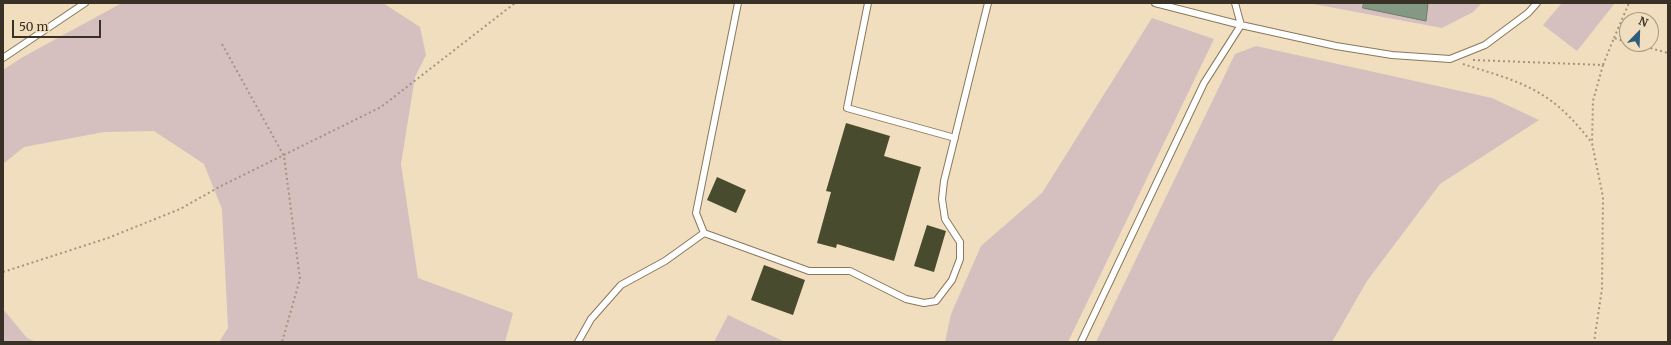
<!DOCTYPE html>
<html>
<head>
<meta charset="utf-8">
<style>
	body { margin:0 }
	#map { position:relative; width:1671px; height:345px; overflow:hidden; background:#f1debe; font-family:Merriweather,serif }
	canvas { display:block }
	.frame { position:absolute; inset:0; border:4px solid #393125; pointer-events:none }
	.north { position:absolute; left:1619px; top:12px; width:40px; height:40px; box-sizing:border-box; background:#f1debe; border:1px solid #a79981; border-radius:50%; rotate:23deg; font-size:11px; font-weight:700; line-height:16px; text-align:center; color:#393125 }
	.north::after { content:''; display:block; margin:auto; width:14px; height:18px; background:#2e5c7b; clip-path:polygon(50% 0,100% 100%,50% 72%,0 100%) }
	.scale { position:absolute; left:12px; top:20px; width:89px; height:18px; box-sizing:border-box; border:2px solid #393125; border-top:0; padding-left:5px; font-size:12px; line-height:14px; white-space:nowrap; color:#393125; -webkit-text-stroke:3px #f1debe; paint-order:stroke }
</style>
</head>
<body>
<div id="map">
<canvas width="1671" height="345"></canvas>
<div class="frame"></div>
<div class="north">N</div>
<div class="scale">50 m</div>
</div>
<script>
const ctx = document.querySelector('canvas').getContext('2d');
ctx.lineJoin = 'round';
function fill(path, color) { ctx.fillStyle = color; ctx.fill(path, 'evenodd'); }
function trace(path, color, width, dash) { ctx.strokeStyle = color; ctx.lineWidth = width; ctx.lineCap = dash ? 'butt' : 'round'; ctx.setLineDash(dash || []); ctx.stroke(path); }
const green = new Path2D(`
	M127,3H383L420,27L426,55L415,77L401,164L418,278L513,313L505,342H219L228,328L222,209L204,164L154,131L104,132L24,147L3,164V70L23,57L120,4Z
	M1308,3H1364L1363,8L1426,20L1428,3H1482L1473,12L1442,28Z
	M1562,3H1615L1577,51L1543,25Z
	M1152,18L1214,39L1068,342H945L951,314L981,246L1042,193Z
	M1256,46L1492,98L1539,120L1440,184L1367,281L1332,342H1096L1235,54Z
	M3,309L27,338L36,342H3Z
	M728,315L785,342H714Z`);
const water = new Path2D(`
	M1364,3H1428L1426,21L1363,8Z`);
const building = new Path2D(`
	M846,123L890,136L884,156L921,167L894,261L837,244L836,248L817,243L831,192L826,191Z
	M717,177L746,190L736,213L707,200Z
	M927,225L946,231L934,272L914,266Z
	M764,265L805,280L793,315L751,300Z`);
const path = new Path2D(`
	M1614,38L1629,3
	M222,44L284,156L300,279L282,342
	M1636,44L1668,53
	M1473,60L1603,65L1593,101L1592,143L1603,197L1602,289L1594,342
	M1463,64C1490,73 1520,80 1544,96C1563,108 1578,125 1592,143
	M1603,65L1614,38L1627,42
	M3,272L108,238L180,209L221,186L381,107L515,3`);
const service = new Path2D(`
	M738,3L696,213L704,233L809,271H850L906,299L924,303L936,301L952,280L960,259V242L945,219L942,199L944,181L988,3
	M868,3L847,108L955,138
	M1155,3L1241,25L1336,46L1392,55L1450,59L1485,45L1528,13L1537,3
	M3,58L85,3
	M578,342L591,319L621,285L665,261L704,233
	M1081,342L1204,83L1241,25L1235,3`);
fill(green, '#d5bfbf');
fill(water, '#839983');
trace(water, '#6d7a67', 1);
fill(building, '#484b2d');
trace(service, '#89785b', 8);
trace(path, '#a3947d', 2, [2, 3]);
trace(service, '#fff', 6);
</script>
</body>
</html>
